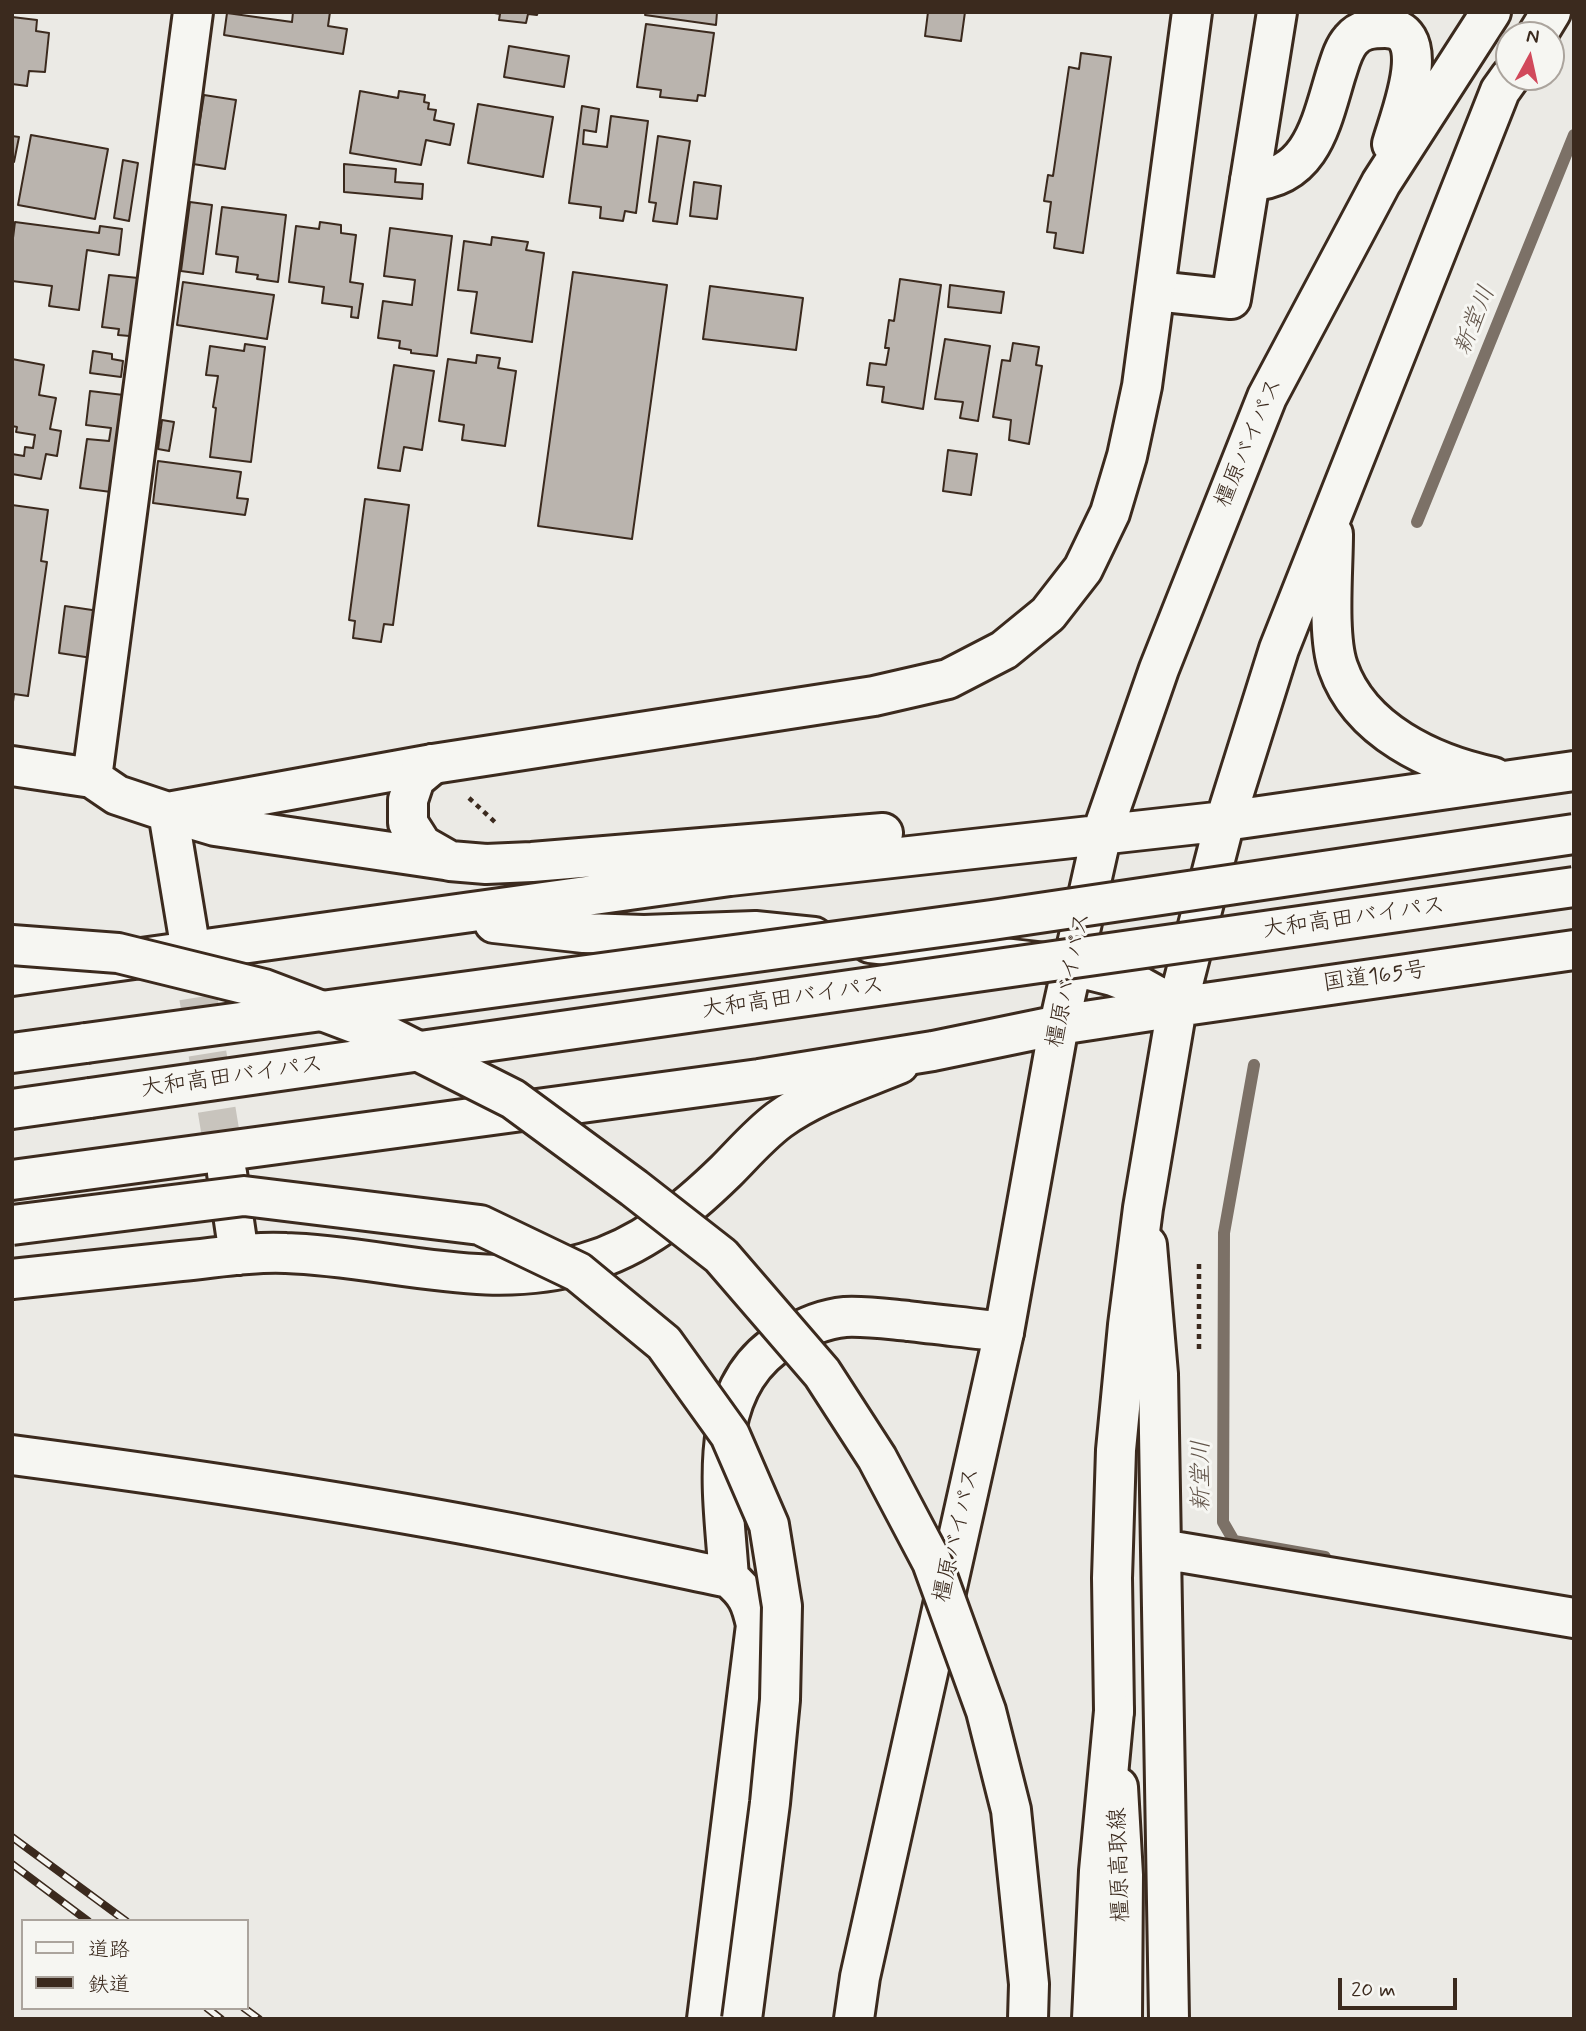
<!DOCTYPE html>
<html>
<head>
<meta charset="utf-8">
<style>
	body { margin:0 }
	#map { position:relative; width:1586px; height:2031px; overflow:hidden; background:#ebeae5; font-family:Mynerve,"Klee One",sans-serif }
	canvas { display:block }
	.frame { position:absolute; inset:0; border:14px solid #3b2a1e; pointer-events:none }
	.legend { position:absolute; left:21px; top:1919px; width:228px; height:91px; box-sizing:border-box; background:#f6f6f2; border:2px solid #aba49d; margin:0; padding:9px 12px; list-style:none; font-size:21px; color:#3b2a1e }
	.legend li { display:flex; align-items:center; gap:14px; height:35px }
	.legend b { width:35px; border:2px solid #aba49d }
	.north { position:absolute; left:1495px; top:21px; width:70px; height:70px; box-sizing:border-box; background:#f6f6f2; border:2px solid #aba49d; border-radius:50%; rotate:8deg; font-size:19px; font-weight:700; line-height:28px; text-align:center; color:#3b2a1e }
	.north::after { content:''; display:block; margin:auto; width:24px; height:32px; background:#d1495b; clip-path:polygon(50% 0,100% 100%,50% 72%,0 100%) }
	.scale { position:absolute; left:1338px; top:1978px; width:119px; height:32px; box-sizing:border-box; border:4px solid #3b2a1e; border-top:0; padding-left:9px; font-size:21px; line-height:24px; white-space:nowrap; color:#3b2a1e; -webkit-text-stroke:5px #f6f6f2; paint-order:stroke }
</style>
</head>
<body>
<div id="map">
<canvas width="1586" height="2031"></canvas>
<div class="frame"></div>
<ul class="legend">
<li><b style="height:9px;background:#f6f6f2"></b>道路</li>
<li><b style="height:9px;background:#3b2a1e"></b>鉄道</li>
</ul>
<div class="north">N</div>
<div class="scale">20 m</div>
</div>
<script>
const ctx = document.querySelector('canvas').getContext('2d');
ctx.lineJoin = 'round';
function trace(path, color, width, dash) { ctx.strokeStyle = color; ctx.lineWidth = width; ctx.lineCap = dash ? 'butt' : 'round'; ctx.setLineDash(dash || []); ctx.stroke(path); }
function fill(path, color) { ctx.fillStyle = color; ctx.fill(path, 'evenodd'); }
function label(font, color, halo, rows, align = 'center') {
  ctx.font = font + ' Mynerve,"Klee One",sans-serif'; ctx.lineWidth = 6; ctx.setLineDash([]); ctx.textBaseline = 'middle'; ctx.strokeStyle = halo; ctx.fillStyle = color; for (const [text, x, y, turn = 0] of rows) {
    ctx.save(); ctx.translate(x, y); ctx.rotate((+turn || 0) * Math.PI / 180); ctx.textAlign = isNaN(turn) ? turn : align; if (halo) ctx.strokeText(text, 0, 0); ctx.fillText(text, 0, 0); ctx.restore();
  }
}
const stream = new Path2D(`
	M1417,522L1574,135
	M1254,1065L1224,1233L1223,1522L1234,1541L1325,1557`);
const building = new Path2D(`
	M293,12H330L328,26L347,29L343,54L224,35L227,13L292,22Z
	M489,12H538L537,15L528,14L526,23L499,20L500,14Z
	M646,12H717L716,25L645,15Z
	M928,12H965L961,41L925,36Z
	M12,17L37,20L36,31L49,33L45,72L29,71L27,86L12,84Z
	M646,24L714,33L705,96L698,95L697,101L660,97L661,90L637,87Z
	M509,46L569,56L564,87L504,77Z
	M1081,53L1111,57L1083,253L1054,248L1056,233L1047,232L1051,202L1044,201L1048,175L1053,176L1069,67L1079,69Z
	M360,91L398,98L399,91L425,95L424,102L429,103L428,109L436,110L434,120L454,124L450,145L426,140L421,165L350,153Z
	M204,95L236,100L225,169L193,164Z
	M478,104L553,117L543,177L468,163Z
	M582,106L599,109L596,132L584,130L583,144L607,147L611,116L648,121L636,213L625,211L623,221L600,218L601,207L569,203Z
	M31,135L108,149L95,219L18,205Z
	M12,136L19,137L14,162H12Z
	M658,136L690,141L677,224L653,221L656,203L649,202Z
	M123,160L138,163L129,221L114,218Z
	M344,164L396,169L395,182L423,184L422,199L344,192Z
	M694,182L721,186L717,219L690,216Z
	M190,202L212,205L203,274L181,271Z
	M222,207L286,215L278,282L257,279L258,275L236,272L238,257L216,254Z
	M15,222L99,233L100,226L122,229L119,255L87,250L79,310L49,306L52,286L12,281V246Z
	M320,222L341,225V233L356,235L350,282L363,284L358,318L351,317L352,307L322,303L324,287L289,282L296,226L319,229Z
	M390,228L452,236L437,356L411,353V350L399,348L400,341L378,338L383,301L412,305L415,280L384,276Z
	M492,237L528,242L526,250L544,253L532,342L471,333L477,292L458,290L464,241L491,245Z
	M573,272L667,285L632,539L538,526Z
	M109,275L148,279L141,337L118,335L119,329L102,327Z
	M900,279L941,285L923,409L882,402L884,387L867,385L870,363L886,365L889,348H885L889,320L894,321Z
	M183,282L274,295L267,339L177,325Z
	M950,285L1004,292L1001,313L948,307Z
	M710,286L803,298L796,350L703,339Z
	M945,339L990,346L978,421L960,418L963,402L935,399Z
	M1013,343L1039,347L1036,365L1042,366L1029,444L1009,440L1011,420L993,417L1002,360L1010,361Z
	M245,344L265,347L251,462L210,457L216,408L213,407L218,376L206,375L210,346L244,351Z
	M93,351L112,354V359L123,361L121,377L90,373Z
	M477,355L500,358L498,368L516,371L505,446L462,440L464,425L439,421L448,359L476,363Z
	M12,359L44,365L39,395L56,398L50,429L61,431L57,456L46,454L41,479L12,474V454L24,456L25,447L33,448L35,435L16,432L17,427L12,426Z
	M394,365L434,371L422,450L404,447L400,471L378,468Z
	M90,391L132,396L119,493L80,488L87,439L109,441L111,428L86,425Z
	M162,420L174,422L169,451L158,449Z
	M948,450L977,454L971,495L943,491Z
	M158,461L241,472L237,498L248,499L245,515L153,503Z
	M365,499L409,505L393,625L384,624L381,642L353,638L355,621L349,620Z
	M12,505L48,510L41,561L47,562L28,696L14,694L13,702Z
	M65,606L99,611L92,658L59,653Z`);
const minorTunnel = new Path2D(`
	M189,941L227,1173`);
const path = new Path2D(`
	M469,798L496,823
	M1199,1349V1263`);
const minor = new Path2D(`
	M1155,291L1231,299L1277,12
	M12,766L92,778L117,795L168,812L433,764
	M92,778L193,12
	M168,812L188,933
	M227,1173L239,1255
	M1147,1245L1158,1374L1169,2019
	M12,1279C68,1273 125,1267 181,1261C215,1258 251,1251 286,1253C386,1256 486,1293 585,1263C641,1247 685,1211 726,1171C743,1154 759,1135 779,1120C815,1094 858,1081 899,1064
	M12,1455C179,1477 345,1501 510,1533C583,1547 656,1563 729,1578C747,1593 751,1602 756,1625L707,2019
	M1161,1549L1574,1618
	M729,1578C724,1497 702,1388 785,1339C803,1328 823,1319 845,1317C866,1316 887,1319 908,1321C940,1325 972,1328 1004,1332`);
const tertiary = new Path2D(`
	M433,764L874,696L948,679L1004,650L1048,614L1083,569L1110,513L1127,456L1142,386L1192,12`);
const primary = new Path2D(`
	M1118,1787L1123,1875L1122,2019`);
const trunk = new Path2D(`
	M1537,35L1551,12
	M1250,181C1312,178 1321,123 1336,74C1340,62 1343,49 1351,40C1360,29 1372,28 1385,28C1437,28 1399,118 1392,144
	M1333,534C1333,570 1327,635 1338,667C1360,731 1432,764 1493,777
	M433,764L415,779L408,800V823L422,845L450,861L486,864L532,862L883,833
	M168,812L215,826L445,860
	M494,923L584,933L644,935L755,931L814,937
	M870,943L1073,966L1113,976L1141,987L1177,1007
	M12,976L730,876L1225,821L1574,771
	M12,1053L86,1043
	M12,1109L90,1098
	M12,1180L759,1079L933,1051L1059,1025L1177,1007L1574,950
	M1114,1711L1112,1578L1116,1450L1128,1325L1143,1208L1177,1007L1225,821L1279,649L1500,91L1510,77
	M854,2019L860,1977L1004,1332L1059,1025L1102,833L1159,669L1267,397L1381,183L1491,12`);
const motorway = new Path2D(`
	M1092,2019L1099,1871L1114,1711`);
const rail = new Path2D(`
	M12,1837L126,1921
	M12,1864L88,1921
	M207,2008L221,2019
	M244,2008L259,2019`);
const trunkBridge = new Path2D(`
	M86,1043L992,920L1574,834
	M90,1098L1574,887`);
const motorwayBridge = new Path2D(`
	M12,945L118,953L264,989L388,1036L513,1099L634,1188L721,1256L822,1373L877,1458L932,1562L986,1711L1011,1810L1029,1984L1028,2019
	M12,1225L244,1196L480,1225L578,1272L664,1343L730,1435L769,1525L782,1606L780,1700L770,1803L742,2019`);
const streetNames = [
	["橿原バイパス",1250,443,-67],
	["大和高田バイパス",1354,919,-8],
	["国道165号",1375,978,-8],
	["橿原バイパス",1070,980,-78],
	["大和高田バイパス",793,999,-8],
	["大和高田バイパス",232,1078,-8],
	["橿原バイパス",958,1535,-77],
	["橿原高取線",1121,1865,-92]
];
const waterNames = [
	["新堂川",1476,321,-68],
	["新堂川",1203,1476,-90]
];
trace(stream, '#7c7167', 12);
fill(building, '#bab4ae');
trace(building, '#3b2a1e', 2);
trace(minorTunnel, '#c8c4bd', 38, [38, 19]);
trace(minor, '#3b2a1e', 44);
trace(tertiary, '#3b2a1e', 44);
trace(primary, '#3b2a1e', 44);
trace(trunk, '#3b2a1e', 44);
trace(motorway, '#3b2a1e', 44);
trace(path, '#3b2a1e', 4.5, [5, 5]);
trace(minor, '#f6f6f2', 38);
trace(tertiary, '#f6f6f2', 38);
trace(primary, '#f6f6f2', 38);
trace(trunk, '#f6f6f2', 38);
trace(motorway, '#f6f6f2', 38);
trace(rail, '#3b2a1e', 8);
trace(rail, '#f6f6f2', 5, [16]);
trace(trunkBridge, '#3b2a1e', 44, []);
trace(motorwayBridge, '#3b2a1e', 44, []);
trace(trunkBridge, '#f6f6f2', 38);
trace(motorwayBridge, '#f6f6f2', 38);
label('23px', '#3b2a1e', '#f6f6f2', streetNames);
label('italic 24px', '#615449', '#f6f6f2', waterNames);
</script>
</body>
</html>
